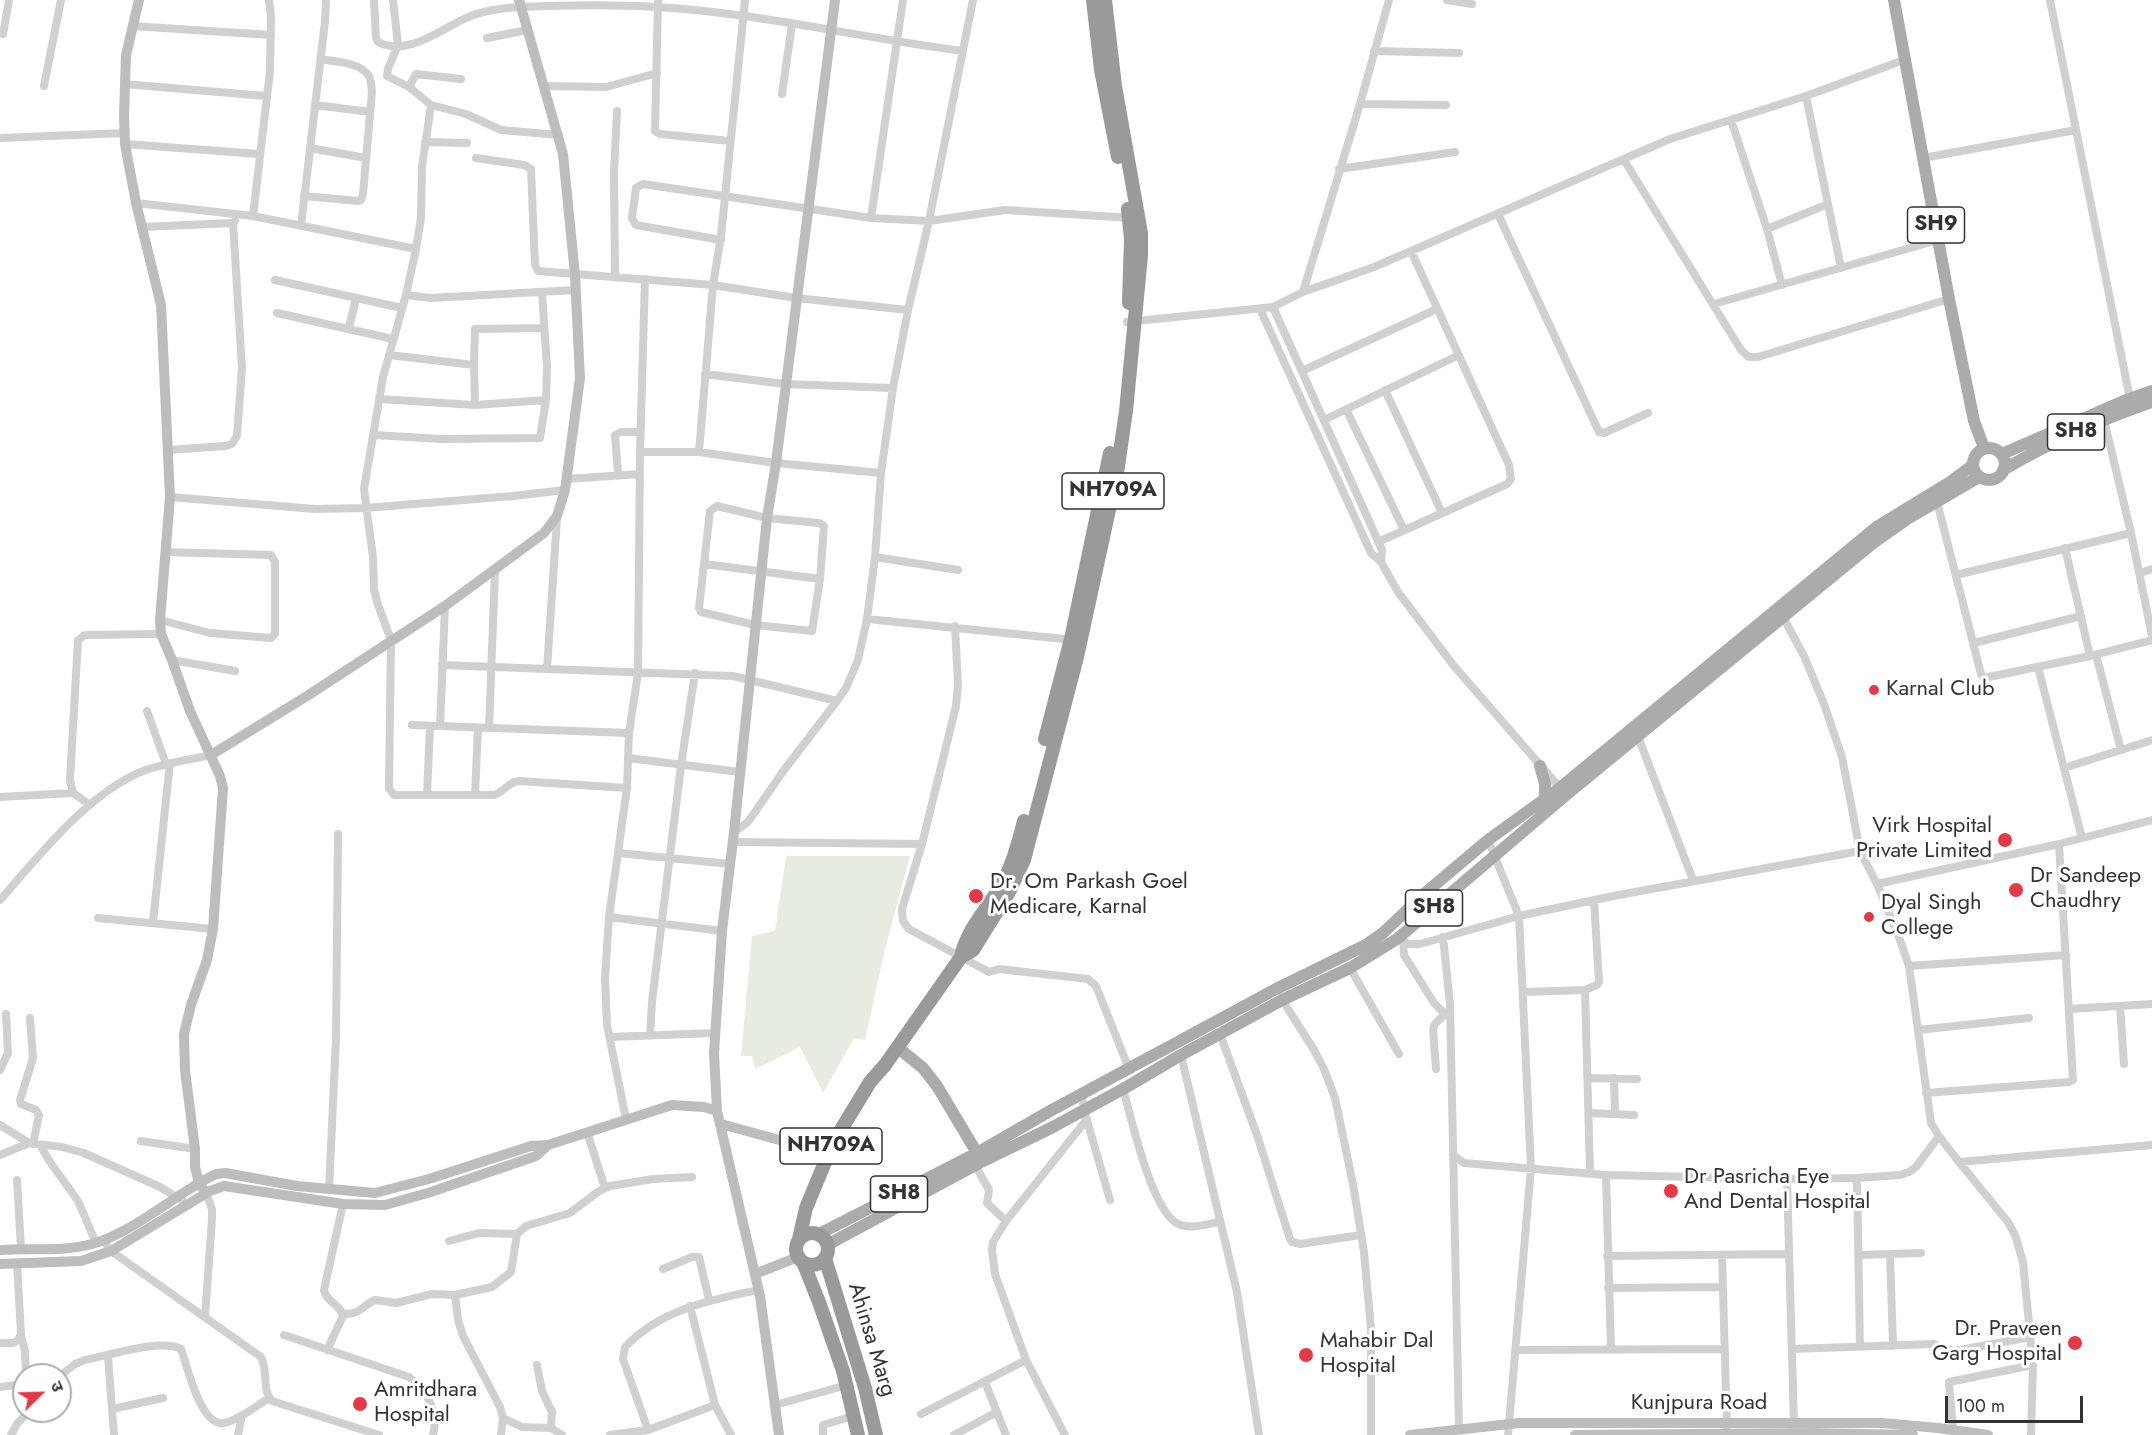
<!DOCTYPE html>
<html>
<head>
<meta charset="utf-8">
<style>
	body { margin:0 }
	#map { position:relative; width:2152px; height:1435px; overflow:hidden; background:#fff; font-family:Jost,"Noto Sans Devanagari",sans-serif }
	canvas { display:block }
	.north { position:absolute; left:12px; top:1363px; width:60px; height:60px; box-sizing:border-box; background:#fff; border:2px solid #adadad; border-radius:50%; rotate:67deg; font-size:16px; font-weight:700; line-height:24px; text-align:center; color:#333 }
	.north::after { content:''; display:block; margin:auto; width:21px; height:27px; background:#e63946; clip-path:polygon(50% 0,100% 100%,50% 72%,0 100%) }
	.scale { position:absolute; left:1945px; top:1396px; width:138px; height:27px; box-sizing:border-box; border:3px solid #333; border-top:0; padding-left:8px; font-size:18px; line-height:21px; white-space:nowrap; color:#333; -webkit-text-stroke:4px #fff; paint-order:stroke }
</style>
</head>
<body>
<div id="map">
<canvas width="2152" height="1435"></canvas>
<div class="north">उ</div>
<div class="scale">100 m</div>
</div>
<script>
const ctx = document.querySelector('canvas').getContext('2d');
ctx.lineJoin = 'round';
function fill(path, color) { ctx.fillStyle = color; ctx.fill(path, 'evenodd'); }
function trace(path, color, width, dash) { ctx.strokeStyle = color; ctx.lineWidth = width; ctx.lineCap = dash ? 'butt' : 'round'; ctx.setLineDash(dash || []); ctx.stroke(path); }
function label(font, color, halo, rows, align = 'center') {
  ctx.font = font + ' Jost,sans-serif'; ctx.lineWidth = 6; ctx.setLineDash([]); ctx.textBaseline = 'middle'; ctx.strokeStyle = halo; ctx.fillStyle = color; for (const [text, x, y, turn = 0] of rows) {
    ctx.save(); ctx.translate(x, y); ctx.rotate((+turn || 0) * Math.PI / 180); ctx.textAlign = isNaN(turn) ? turn : align; if (halo) ctx.strokeText(text, 0, 0); ctx.fillText(text, 0, 0); ctx.restore();
  }
}
const green = new Path2D(`
	M786,856H910L885,949L865,1040L854,1038L823,1093L800,1047L755,1069L752,1056H741L752,936L775,931Z`);
const street = new Path2D(`
	M374,0L376,38L378,42C409,58 444,26 471,16C486,10 504,8 520,7C566,5 611,4 657,7C760,13 861,38 963,51
	M393,0L398,45L388,69L387,76L409,87L431,105L466,114L501,130L559,135
	M658,0L655,131L660,134L730,141
	M1447,0L1472,4
	M2050,0L2130,399
	M132,26L271,35
	M3,34L9,0
	M487,38L527,30
	M1374,51L1459,53
	M124,84L266,96
	M44,86L61,0
	M544,86L606,87L657,73
	M409,87L416,74L461,79
	M782,94L792,24
	M1806,96L1841,268
	M1360,104L1446,105
	M315,105L370,112
	M431,105L422,167L421,218L416,249L406,295L383,377L364,489L373,557L374,589L377,602L391,640L389,788L394,795H494C504,792 508,782 519,781L627,788
	M1731,120L1767,229
	M0,138L124,133
	M425,142L467,143
	M125,144L259,154
	M310,148L366,158
	M476,158L524,165L531,169L535,265L538,271L713,285L796,298L908,310
	M1923,158L2076,130
	M1624,160L1741,350L1749,357H1758L1949,299
	M1339,169L1455,152
	M304,196L358,201L361,200L363,194L372,91C371,86 371,80 369,76C360,62 335,62 321,59
	M136,203L253,216L270,71L271,17L269,0
	M1498,214L1599,432L1604,433L1648,413
	M253,216L416,249
	M871,218L903,0
	M301,226L325,21L326,0
	M142,227L233,223L235,221
	M721,240L636,225L632,218L636,188L643,184L871,218L929,221L1005,210L1131,218
	M615,277L614,172L617,111
	M275,280L402,308
	M1782,285L1767,229L1828,204
	M1303,292L1360,104L1389,0
	M406,295L431,298L575,290
	M1714,304L1938,240
	M1273,307L1382,550L1381,562
	M1260,309L1371,553L1381,562L1398,592L1454,666L1561,789
	M277,313L393,339
	M1127,322L1273,307L1303,292L1374,267L1670,139L1806,96L1904,60
	M349,328L356,298
	M389,355L474,365
	M1302,371L1437,309
	M705,374L785,384L893,388
	M1385,390L1442,513
	M379,399L475,405L546,400
	M475,405L474,365L475,329L544,328
	M1346,409L1404,530
	M1324,420L1459,355
	M2104,420L2131,533L2152,636
	M374,435L442,439L540,438L546,400L547,367L542,292
	M168,450L225,446L232,444L237,436L242,368L233,223
	M640,452H699L776,463L881,473
	M699,452L713,285L721,236L745,0
	M618,475L615,435L621,432H640
	M567,479L640,474
	M170,497L315,509L365,508L513,496L565,490
	M1937,502L1981,674L1984,678L2090,656L2152,640
	M717,506L767,518L819,523L824,526L820,579L812,631L755,625L701,612L699,608L710,511Z
	M1378,542L1507,484L1511,479L1509,465L1411,251
	M2065,548L2090,656
	M875,557L958,570
	M704,564L820,579
	M2140,573L2152,569
	M1956,575L2131,533
	M1782,615L1804,656L1824,704L1842,757L1860,851L1877,884L1900,940L1909,966L1931,1123L1939,1136L1959,1162L2008,1222L2015,1235L2023,1262L2033,1365L2031,1435
	M867,619L1074,640
	M160,620L210,633L271,638L275,634V562L271,555L165,552
	M955,626L958,684L956,706L922,844L902,909L903,921L909,929L989,972L999,969L1088,979L1096,986L1129,1069
	M1974,643L2081,616
	M2096,655L2121,750
	M172,660L235,671
	M442,665L733,676L837,701
	M2038,667L2082,838
	M547,669L557,518
	M147,711L166,764
	M412,725L629,733
	M440,726L445,606
	M489,728L495,571
	M1637,734L1693,880
	M628,758L740,772
	M2064,768L2152,740
	M427,795L430,726
	M475,795L478,728
	M0,797L73,793
	M90,805L73,793L70,780L78,640L85,635L161,634
	M734,832L748,822L784,770L837,701L846,688L858,660L867,619L875,557L881,473L893,388L908,310L929,221L973,0
	M1488,840L1519,916L1531,1168L1508,1435
	M732,842L922,844
	M618,853L730,864
	M1877,884L2059,844L2152,820
	M0,900C38,857 88,793 143,771C165,763 188,760 211,755
	M609,917L722,931
	M98,918L213,929
	M153,922L170,763
	M1443,937L1450,1004L1459,1430
	M1397,939L1409,944H1420L1519,916L1613,896L1860,851
	M1403,941L1404,955L1434,1003L1442,1011L1450,1015
	M1909,966L2066,955
	M1350,968L1399,1054
	M1585,990L1590,1173
	M1523,992L1585,990L1597,985L1599,982L1594,900
	M1281,998L1314,1050L1324,1069L1335,1098L1353,1184L1364,1252L1371,1329V1435
	M2120,1006L2124,1064
	M2069,1009L2152,1004
	M30,1018L33,1058L20,1100L21,1104L36,1110L39,1115L33,1144
	M1918,1030L2029,1018
	M1220,1034L1257,1135L1290,1239L1292,1242L1300,1244L1361,1235
	M650,1035L652,1002L681,765L695,673
	M610,1037L715,1033
	M1181,1055L1237,1292L1259,1435
	M1436,1069L1433,1029L1435,1024L1446,1013
	M0,1070L8,1053L6,1014
	M1588,1078L1637,1079
	M1614,1078L1615,1114
	M1123,1089C1132,1120 1151,1210 1178,1224C1189,1230 1207,1224 1219,1222
	M1926,1093L2069,1082L2073,1080L2059,844
	M1082,1095L1084,1110L1110,1200
	M1589,1113L1634,1115
	M626,1119L607,1025L605,979L609,917L627,788L629,733L638,673L640,452L645,279
	M0,1125L29,1143L62,1147L84,1153L160,1187L189,1205
	M587,1132L605,1188
	M141,1141L195,1149
	M40,1145L50,1162L78,1201L96,1243
	M0,1155L29,1143
	M1453,1155L1464,1163L1606,1175L1787,1179L1857,1178L1900,1175L1909,1172L1916,1167L1939,1136
	M1959,1162L2152,1145
	M975,1165L989,1190L987,1203L1006,1221
	M1606,1175L1611,1350
	M1857,1178L1860,1347
	M1787,1179L1794,1426
	M17,1180L21,1248
	M329,1190L336,1038L338,834
	M103,1240L111,1251L261,1357C269,1373 261,1389 272,1401L379,1435
	M449,1241L479,1233L517,1234
	M1890,1254L1893,1346
	M1722,1255L1727,1428
	M1859,1255L1921,1253
	M1607,1256L1789,1254
	M663,1269L692,1257H699L709,1300
	M1608,1288L1723,1287
	M455,1295L458,1320L463,1336L500,1407L503,1418L501,1435
	M690,1306L715,1405L731,1435
	M343,1313C358,1317 363,1305 375,1300L396,1303L432,1294L455,1295L492,1287L511,1272L517,1234L526,1226L570,1213L599,1191L610,1186L653,1179L692,1177
	M205,1317L212,1219V1209L206,1193
	M284,1335L409,1377C427,1389 439,1414 433,1435
	M21,1336L25,1351L26,1375
	M0,1343C10,1343 18,1345 21,1334L17,1263
	M1792,1349L1934,1344L1954,1351L2031,1337
	M327,1350L343,1316C341,1305 326,1302 324,1290L343,1204
	M1516,1350L1724,1349
	M108,1356L114,1435
	M537,1365L542,1391L552,1412L551,1428
	M60,1376L75,1364L85,1360C107,1356 162,1338 181,1349C187,1364 200,1427 224,1423C239,1420 256,1406 269,1398
	M985,1382L1006,1435
	M0,1387L24,1384
	M775,1405L847,1385
	M112,1409L163,1398
	M921,1414L1026,1360
	M503,1418L522,1427L551,1428L562,1435
	M648,1430L623,1359L625,1347C661,1309 710,1300 758,1290
	M1953,1430L1949,1382L2033,1365
	M11,1435L17,1424L29,1411
	M238,1435L242,1415
	M610,1435L648,1430L715,1405
	M823,1435V1425L853,1416
	M954,1435L997,1412
	M1065,1435L1026,1360L995,1274L992,1250L993,1242L1006,1221L1087,1119`);
const secondary = new Path2D(`
	M139,0L126,55L124,115L125,144L136,203L161,305L170,497L160,620L161,634L172,660L190,711L220,776L223,788L213,929L207,960L191,1005L184,1034L185,1070L195,1149V1167L199,1183L206,1193
	M211,755L307,696L445,606L544,533L557,516L565,490L580,378L575,275L563,154L519,0
	M721,1124L834,1155
	M0,1250C30,1248 63,1252 92,1244C135,1232 176,1193 216,1174L225,1173L297,1186L375,1193L429,1179L531,1146L548,1145L672,1105L704,1107L717,1111
	M0,1264L81,1261L111,1251L210,1191L224,1186L343,1204L385,1205L431,1192L536,1156L548,1145
	M755,1274L798,1257
	M779,1435L760,1296L717,1111L714,1053L722,931L734,832L767,518L776,463L835,0
	M1410,1435L1519,1423H1882L1938,1428L1988,1435
	M1575,1435L1812,1433L1913,1435`);
const primary = new Path2D(`
	M1894,0L1949,299L1974,421L1984,448
	M1973 464a16 16 0 1 1 32 0a16 16 0 1 1-32 0Z
	M2002,454L2124,401L2152,391
	M2003,470C2051,442 2100,420 2152,402
	M1540,766L1545,784V799
	M897,1047L923,1068L937,1086L977,1153
	M819,1234L977,1153L1050,1111L1276,989L1366,945L1383,933L1424,894L1488,840L1560,788L1878,526L1950,482L1973,465
	M827,1245L983,1161L1051,1128L1123,1089L1181,1055L1282,1000L1350,968L1397,939L1566,795L1873,543L1907,519L1979,477`);
const highway = new Path2D(`
	M1093,0L1101,70L1118,157
	M1128,209L1131,239L1129,303
	M1045,739L1071,639L1110,453
	M961,957C966,931 987,909 1000,887C1012,867 1018,844 1024,821
	M796 1249a16 16 0 1 1 32 0a16 16 0 1 1-32 0Z
	M799,1239L806,1208L833,1143L870,1082L885,1065L961,957L973,950L1009,892L1024,860L1077,657L1117,473L1126,411L1141,256V233L1115,86L1105,0
	M825,1258L865,1388L876,1435
	M803,1262L819,1302L843,1371L858,1435`);
const markers = [
	[1874,690,6,"#e63946"],
	[2005,840,8,"#e63946"],
	[2016,890,8,"#e63946"],
	[976,896,8,"#e63946"],
	[1869,917,6,"#e63946"],
	[1671,1191,8,"#e63946"],
	[2075,1343,8,"#e63946"],
	[1306,1355,8,"#e63946"],
	[360,1404,8,"#e63946"]
];
const shields = [
	[1936,225,57],
	[2076,432,57],
	[1113,491,102],
	[1434,908,57],
	[831,1146,102],
	[899,1194,57]
];
const shieldNames = [
	["SH9",1936,225],
	["SH8",2076,432],
	["NH709A",1113,491],
	["SH8",1434,908],
	["NH709A",831,1146],
	["SH8",899,1194]
];
const poiNames = [
	["Karnal Club",1886,690],
	["Virk Hospital",1992,827,"right"],
	["Private Limited",1992,852,"right"],
	["Dr Sandeep",2030,877],
	["Chaudhry",2030,902],
	["Dr. Om Parkash Goel",990,883],
	["Medicare, Karnal",990,908],
	["Dyal Singh",1881,904],
	["College",1881,929],
	["Dr Pasricha Eye",1684,1178],
	["And Dental Hospital",1684,1203],
	["Dr. Praveen",2062,1330,"right"],
	["Garg Hospital",2062,1355,"right"],
	["Mahabir Dal",1320,1342],
	["Hospital",1320,1367],
	["Amritdhara",374,1391],
	["Hospital",374,1416]
];
const streetNames = [
	["Ahinsa Marg",871,1340,73],
	["Kunjpura Road",1699,1404]
];
fill(green, '#e6ecdf');
trace(street, '#d0d0d0', 8);
trace(secondary, '#bdbdbd', 10);
trace(primary, '#ababab', 12);
trace(highway, '#9a9a9a', 14);
for (const [x, y, r, color] of markers) { const dot = new Path2D(); dot.arc(x, y, r, 0, 2 * Math.PI); ctx.fillStyle = color; ctx.fill(dot); trace(dot, '#fff', 2); }
for (const [x, y, w] of shields) { const box = new Path2D(); box.roundRect(x - w / 2, y - 18, w, 36, 4.5); ctx.fillStyle = '#fff'; ctx.fill(box); trace(box, '#333', 1.5); }
label('bold 21px', '#333', null, shieldNames);
label('22px', '#333', '#fff', poiNames, 'left');
label('22px', '#333', '#fff', streetNames);
</script>
</body>
</html>
